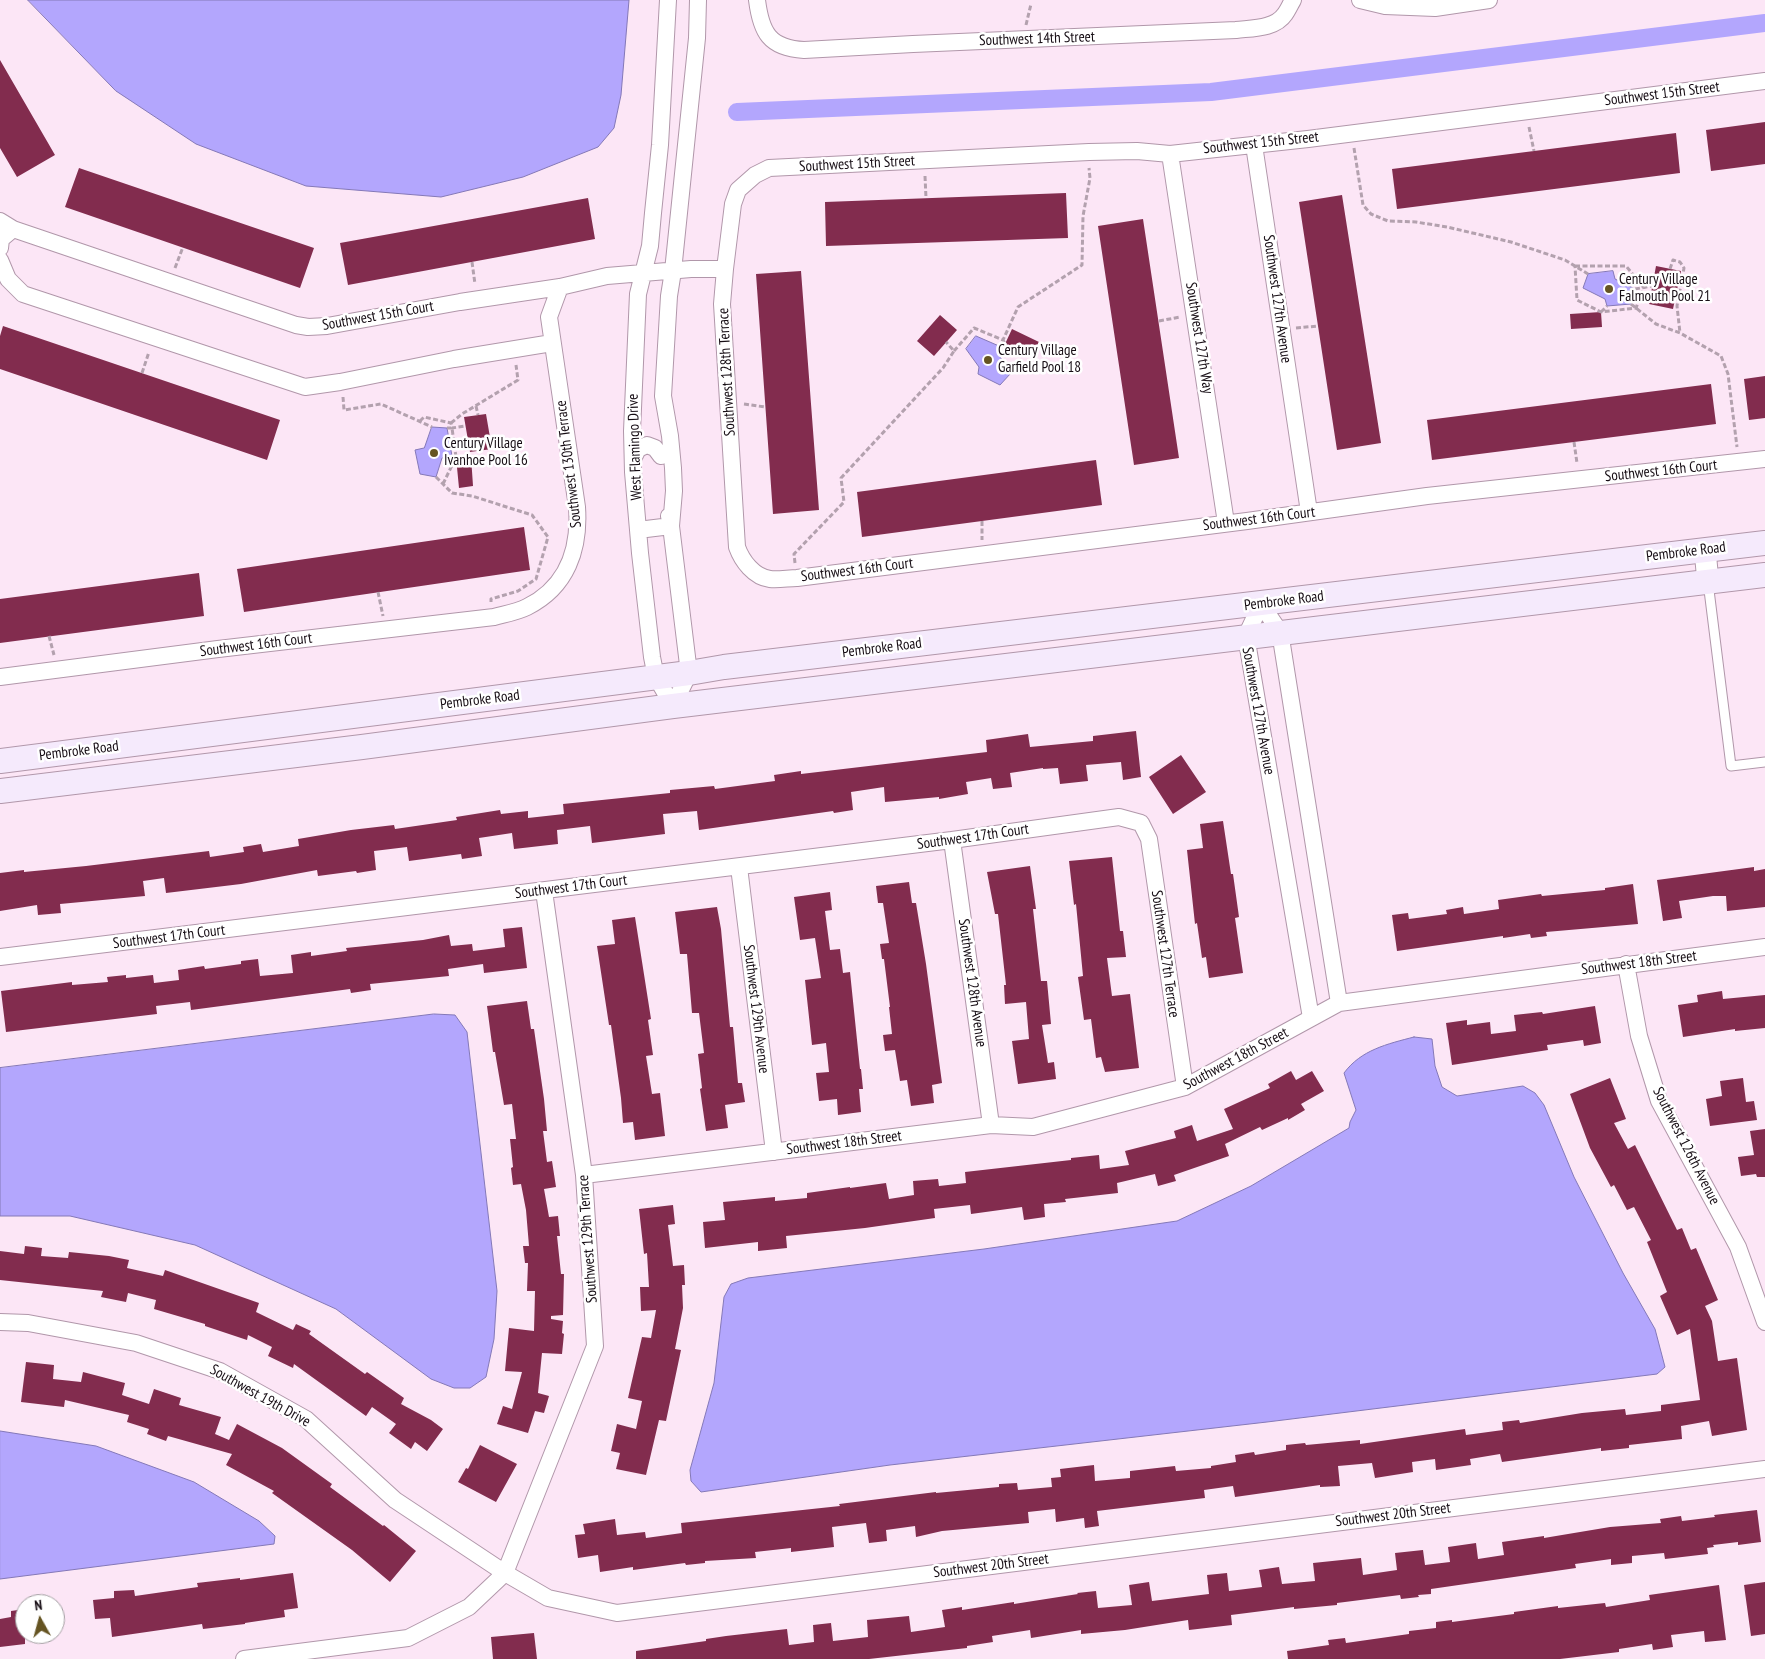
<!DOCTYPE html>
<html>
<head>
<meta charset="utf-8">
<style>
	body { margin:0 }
	#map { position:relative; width:1765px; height:1659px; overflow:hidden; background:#fce6f6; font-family:"PT Sans Narrow",sans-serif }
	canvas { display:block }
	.north { position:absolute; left:15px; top:1594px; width:50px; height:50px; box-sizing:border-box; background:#fff; border:1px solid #a29ea1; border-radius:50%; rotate:353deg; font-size:14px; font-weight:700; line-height:20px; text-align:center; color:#160d14 }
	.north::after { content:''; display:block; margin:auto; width:18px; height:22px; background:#655422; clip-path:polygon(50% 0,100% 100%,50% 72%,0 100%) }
</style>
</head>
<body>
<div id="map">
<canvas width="1765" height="1659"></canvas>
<div class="north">N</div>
</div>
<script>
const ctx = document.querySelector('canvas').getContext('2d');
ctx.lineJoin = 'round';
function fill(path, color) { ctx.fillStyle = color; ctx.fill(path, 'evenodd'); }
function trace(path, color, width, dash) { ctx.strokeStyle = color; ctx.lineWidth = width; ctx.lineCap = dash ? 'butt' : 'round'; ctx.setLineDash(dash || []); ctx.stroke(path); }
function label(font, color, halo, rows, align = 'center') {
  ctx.font = font + ' "PT Sans Narrow",sans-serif'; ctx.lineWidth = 5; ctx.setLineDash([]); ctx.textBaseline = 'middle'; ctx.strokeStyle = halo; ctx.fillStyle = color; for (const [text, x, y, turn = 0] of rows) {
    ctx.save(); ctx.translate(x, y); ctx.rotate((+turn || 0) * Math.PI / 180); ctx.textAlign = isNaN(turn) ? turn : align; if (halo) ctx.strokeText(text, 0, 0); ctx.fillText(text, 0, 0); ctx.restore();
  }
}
const water = new Path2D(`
	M28,0H629L621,95L614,128L598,147L523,177L441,197L306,186L196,144L116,91Z
	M1613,271L1615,279L1635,289L1631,304L1607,306L1605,299L1583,288L1588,274Z
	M976,336L999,346L998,354L1011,373L1000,385L978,374L979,367L966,349Z
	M432,427L447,428L452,456L442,458L436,477L420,474L415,450L424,448Z
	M434,1014L455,1015L467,1032L497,1291L494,1339L486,1377L470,1388H454L431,1379L336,1309L195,1245L70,1216H0V1068Z
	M1414,1037L1432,1039L1435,1066L1442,1087L1457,1096L1523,1086L1535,1093L1544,1105L1574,1177L1623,1273L1655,1329L1665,1367L1657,1374L1267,1422L890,1465L701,1492L691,1481L690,1470L714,1383L724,1297L731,1284L748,1278L984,1249L1177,1221L1251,1186L1349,1128L1350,1122L1356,1110L1344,1073C1361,1050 1387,1044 1414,1037Z
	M0,1431L96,1446L194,1482L259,1521L275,1536L274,1544L0,1579Z`);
const canal = new Path2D(`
	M737,112L1211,92L1765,23`);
const building = new Path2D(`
	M0,60L55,155L17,177L0,148Z
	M1765,122V164L1711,171L1706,130Z
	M1676,133L1680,173L1397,209L1392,169Z
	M79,168L314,248L300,288L65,207Z
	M1066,193L1068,238L826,246L825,202Z
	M1342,195L1381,443L1337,450L1299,202Z
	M588,198L595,239L348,285L340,243Z
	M1143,219L1179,458L1134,465L1098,226Z
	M1656,266L1681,271L1673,309L1649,304Z
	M801,271L819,510L773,514L756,274Z
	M1601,312L1602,327L1571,329L1570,314Z
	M940,315L957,330L934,356L917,341Z
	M3,326L280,420L267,460L0,369V336Z
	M1012,329L1039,342L1031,356L1005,344Z
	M1765,376V418L1749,420L1744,379Z
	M1711,384L1716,424L1432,460L1427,420Z
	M486,414L492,449L470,452L464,417Z
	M471,456L473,486L459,488L456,457Z
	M1096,460L1102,505L862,537L857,492Z
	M524,527L530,570L244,612L237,569Z
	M199,573L204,616L0,643V599Z
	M1136,731L1141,777L1123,780L1121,762L1086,765L1088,781L1060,784L1058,768L1043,769V768L1010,773L1012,787L993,789L991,778L966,782L968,794L939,799V797L885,802L884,787L851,792L853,810L834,813L833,811L699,830L697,811L663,814L665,834L592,843L590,826L557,830L558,844L514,849L512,833L479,838L482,856L462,859L461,854L409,861L407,847L374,851L376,870L357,873L356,871L318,876L317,870L241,884L166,893L164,878L143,881L145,896L60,904L61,913L38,915L37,905L0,911V873L24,870V872L86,866L209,851L210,857L244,852L243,847L261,844L263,852L299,846L298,839L351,830L394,825L395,829L457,820L456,817L500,810L501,814L528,811V818L564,814L563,804L670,793V790L714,786L715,789L775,781L774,775L801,771V774L987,752L986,740L1028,734L1030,747L1093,741V736Z
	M1181,755L1206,792L1173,814L1149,777Z
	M1223,821L1231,874H1233L1239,917L1235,918L1243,973L1209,978L1206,957L1202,958L1197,923L1195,924L1187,850L1203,848L1200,824Z
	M1112,857L1120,931H1123L1126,957L1107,958L1112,996L1130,994L1139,1068L1105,1072L1101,1057L1096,1058L1091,1019L1084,1020L1078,977L1083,976L1076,904L1074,905L1069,861Z
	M1030,866L1036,909H1033L1041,981H1047L1051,1024L1042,1025L1048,1063L1054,1062L1056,1079L1018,1084L1012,1041L1029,1039L1026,1002L1005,1004L1004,985H1006L998,914H995L987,872Z
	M1754,867V871L1765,869V907L1727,911L1726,896H1713L1679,901L1682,918L1663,921L1657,880Z
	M909,882L912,903H916L926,964L942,1083L932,1085L934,1103L911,1106L907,1080L900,1081L895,1050L885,1051L883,1035L892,1034L889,1007H890L884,959H882L880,944L889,943L883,903H878L876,886Z
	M1633,884L1638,924L1546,932L1547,936L1531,938L1530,934L1503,938V936L1397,951L1392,915L1408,913L1409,919L1447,914L1446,910L1463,907L1464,914L1499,909L1498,900L1541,894L1542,896L1605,890V888Z
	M830,892L832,910L825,911L830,950L840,949L843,973L850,972L860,1069H861L863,1089H859L861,1112L838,1115L837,1099L819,1101L816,1073L829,1072L826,1043L812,1045L805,980L821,978L815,938L800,940L794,897Z
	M717,907L721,929L730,1027H733L738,1083H742L745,1102L725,1105L728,1128L706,1131L700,1089L702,1088L698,1054L704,1053L699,1013H692L687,954H680L675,912Z
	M635,917L651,1019L648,1020L653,1055L646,1056L652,1094L660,1093L665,1136L635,1140L633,1122L623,1123L621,1098L611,1025H609L597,946L615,944L612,920Z
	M522,927L527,968L484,973L483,964L448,969L449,976L370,984L371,990L351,993L350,989L191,1010L190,1002L156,1006L157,1014L6,1032L1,991L72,982V985L108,982L107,977L126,975V978L153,975L154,983L179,980L178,970L204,966L205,969L241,964V961L258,959L260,976L293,973L291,955L311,952V956L347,951L346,948L423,940L449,935L451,946L472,944L473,951L505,947L503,929Z
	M1722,991L1723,999L1765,995V1028L1735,1031V1029L1683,1037L1678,1005L1698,1002L1697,995Z
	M527,1001L531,1029H534L544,1099L547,1131H543L547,1162L552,1161L556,1187L544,1189L549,1217L558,1216L560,1236H557L561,1274H564L563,1315L551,1316V1319L563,1321L562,1333L564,1334L562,1354L542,1353L538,1393L549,1396L544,1413L535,1411L528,1433L497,1424L503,1406L512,1409L522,1372L505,1371L509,1328L534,1331L535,1291H527L528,1263H525L523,1246H529L526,1210L521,1184L513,1185L511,1168L513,1167L510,1139H516L512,1104L504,1105L495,1052H493L487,1006Z
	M1595,1006L1601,1043L1584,1046L1583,1040L1547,1045L1548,1050L1452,1065L1446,1023L1467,1020V1025L1490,1022L1491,1034L1516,1031L1514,1015L1542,1012L1543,1014Z
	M1291,1071L1296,1080L1312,1071L1324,1091L1301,1104L1305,1110L1288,1120V1118L1262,1130L1260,1127L1225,1144L1229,1156L1174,1175L1176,1181L1158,1186L1155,1174L1117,1183L1118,1193L1065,1199L1066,1202L1044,1204L1045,1217L1024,1220L1022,1207L971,1214L970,1205L934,1209L935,1218L865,1228L786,1236L787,1248L758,1251V1242L705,1248L703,1222L725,1220L723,1202L775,1197V1201L807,1198V1193L850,1187V1188L886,1183L889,1199L914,1195L913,1181L938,1179L939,1186L966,1183L965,1172L1071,1160V1158L1099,1155L1100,1169L1129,1165L1125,1151L1176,1138L1174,1131L1192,1125L1197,1141L1233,1129L1224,1109L1270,1088L1268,1084Z
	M1610,1078L1626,1119L1614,1123L1628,1149L1635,1145L1677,1230L1682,1228L1691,1250L1696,1248L1718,1300L1705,1306L1712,1321L1718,1361L1737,1358L1747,1430L1712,1436L1709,1421L1681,1426L1682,1439L1629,1445V1448L1601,1451V1448L1502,1462L1500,1454L1470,1459L1471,1465L1436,1470L1435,1459L1412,1462L1413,1472L1375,1478L1372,1463L1338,1466L1340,1486L1320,1487V1485L1235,1497L1233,1486L1204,1490L1205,1498L1097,1511L1099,1526L1085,1528L1084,1518L1056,1522L1055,1509L1028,1512L1029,1523L942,1531L916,1537L915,1526L886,1530L887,1541L869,1543L866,1523L832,1527L834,1547L791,1552V1548L755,1552L756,1558L705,1561V1563L686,1565L685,1563L633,1570V1567L600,1572L598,1555L578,1558L575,1535L585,1534L583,1524L615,1519L617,1535L645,1532L646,1538L682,1533L681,1523L840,1506L839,1504L936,1492V1493L999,1487V1484L1017,1483L1018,1490L1052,1487L1051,1478L1061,1477L1060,1469L1094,1465L1095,1481L1130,1478V1471L1175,1466L1176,1471L1211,1468V1466L1236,1462L1235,1455L1254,1452L1255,1455L1286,1450V1445L1305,1443L1306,1445L1360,1440V1444L1465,1429L1466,1435L1503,1430L1502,1422L1519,1420L1520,1423L1582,1413L1625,1409L1626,1415L1661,1411V1405L1700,1400L1690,1329L1677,1335L1660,1296L1667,1292L1647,1242L1651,1240L1634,1207L1627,1210L1614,1185L1611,1187L1590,1148L1570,1094Z
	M1743,1078L1746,1102L1754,1101L1757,1120L1710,1126L1706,1099L1722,1096L1720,1081Z
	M1765,1129V1177H1757L1756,1174L1741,1176L1738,1157L1754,1155L1750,1131Z
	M673,1205L675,1224L668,1225L673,1266L684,1265L685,1285H682L683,1308L675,1349L681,1350L666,1421L659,1420L646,1475L616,1469L620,1453L611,1451L617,1424L636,1429L642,1401L628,1398L642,1337L651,1338L656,1310L641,1311L640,1287H649L647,1253L644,1254L639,1209Z
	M25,1246L42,1248L41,1256L68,1258L69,1252L109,1256L129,1260L127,1268L163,1276L165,1270L259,1303L256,1312L293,1330L296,1324L311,1331L309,1334L365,1374L367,1372L404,1398L401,1404L431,1420L443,1429L427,1451L415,1442L411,1449L389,1433L396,1424L372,1407L366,1416L294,1364L293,1368L268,1356L272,1347L248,1335L247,1340L205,1326V1324L154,1309L156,1300L128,1293L126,1302L101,1297L103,1291L0,1280V1251L24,1254Z
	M26,1362L54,1365L53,1379L81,1382L83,1372L125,1383L122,1395L149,1404L154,1389L181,1398L179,1405L221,1417L215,1434L229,1440L237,1424L282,1448L332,1484L330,1487L383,1526L384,1525L416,1551L390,1582L352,1550L272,1493L274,1491L226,1465L232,1454L168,1436L166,1441L147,1434L149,1429L127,1422L129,1415L65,1400L64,1407L21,1402Z
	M480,1445L517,1464L496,1502L458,1482L466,1468L468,1469Z
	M1757,1510L1761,1542L1738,1545V1542L1713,1545L1714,1547L1707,1548L1708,1554L1665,1559L1664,1553L1632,1556V1563L1611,1565V1559L1575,1564L1576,1568L1431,1589V1594L1418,1595L1419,1597L1401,1599L1400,1595L1337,1603V1605L1294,1609V1607L1231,1615L1232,1625L1189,1630L1188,1620L1125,1630L1081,1634V1630L1031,1638L1030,1630L992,1636L993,1642L967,1646V1648L869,1659H636V1651L706,1641V1639L726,1636L787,1629L789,1645L814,1642L813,1625L831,1623L833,1641L868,1637L867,1620L909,1616L911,1632L945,1627L942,1610L962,1607V1610L1014,1602V1604L1078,1594L1077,1593L1096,1591L1098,1608L1132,1605L1129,1585L1149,1582L1152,1601L1209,1594L1207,1575L1227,1573L1229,1591L1262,1587L1259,1570L1279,1567L1282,1584L1315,1581L1313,1563L1361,1558L1363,1575L1397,1570L1395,1553L1423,1550L1425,1565L1450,1562L1448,1547L1476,1543L1478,1559L1504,1555L1502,1542L1544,1536V1538L1610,1527L1661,1523L1660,1519L1681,1516L1682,1521L1715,1517L1714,1515Z
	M293,1573L298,1608L284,1610L285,1617L245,1623V1624L203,1629L202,1624L112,1637L110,1618L95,1619L93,1600L114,1598V1591L134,1590L135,1596L198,1587L197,1583L240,1578V1580Z
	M1765,1582V1634L1751,1636L1744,1585Z
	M1719,1585L1726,1640L1705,1642L1704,1631L1671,1635L1673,1647L1653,1650L1652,1644L1619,1649V1652L1560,1659H1288L1287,1651L1329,1645L1328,1640L1345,1638L1346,1643L1409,1634V1631L1436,1628V1622L1452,1620V1622L1514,1614V1612L1558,1606V1608L1605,1603L1606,1607L1650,1600L1649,1595Z
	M25,1609V1644L0,1647V1619L11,1617V1611Z
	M534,1633L537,1659H493L491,1637Z`);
const path = new Path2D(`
	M1026,25L1031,4
	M1529,127L1534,151
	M1354,148L1363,205L1371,214L1388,221L1416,222L1447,227L1511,242L1565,260L1588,274
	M925,176L926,198
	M472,262L475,284
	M1575,266H1626L1644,288L1636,308L1601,312L1577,300Z
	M175,268L183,247
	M1670,269L1673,260L1680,262L1684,268L1677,306L1680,333
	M1635,289L1652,286
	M1631,304L1656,324L1680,333L1721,356L1728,374L1737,447
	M1601,312L1607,306
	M1159,321L1180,317
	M1296,328L1318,326
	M1003,340L1005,344
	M954,351L974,328L1003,340L1018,307L1082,265L1083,216L1090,178L1089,168
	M142,373L149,352
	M343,397L344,410L381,404L432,427
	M744,404L765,407
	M476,406L478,415
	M420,421L424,417L451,423L452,428L465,426
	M451,423L462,414L518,380L516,365
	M1574,442L1577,463
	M436,477L452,493L472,496L532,515L548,537L536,579L518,591L491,599V602
	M443,484L456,457L452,428H447
	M982,521V540
	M795,563L794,554L844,502L841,478L943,368L954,351L946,342
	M378,592L383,616
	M49,636L54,655`);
const service = new Path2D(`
	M1708,582L1731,766L1765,762`);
const minor = new Path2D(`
	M668,0L660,145L653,213L650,246L638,294L632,431L633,472L640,553L652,657L656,677L673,706
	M757,0C761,32 769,48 804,50L913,44L1236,30C1252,28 1275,29 1285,14C1288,10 1290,5 1293,0
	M1360,0L1385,6L1435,8L1489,0
	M1765,81L1308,139L1170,154L1137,151L1089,152L769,168L755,175L738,190L733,204L725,269L722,304L737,547C742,561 754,577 770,579C778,580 789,578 797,578L1247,521L1427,496L1765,459
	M1254,145L1309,512
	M1170,154L1226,523
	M0,221L13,229L296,325L308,327L327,326L460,302L560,287L607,276L691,269H725
	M0,248L1,239L13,229
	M0,260L8,279L23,294L305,387L340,382L454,359L552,343
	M633,459L638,449L647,445L655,448L661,456
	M638,530L671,526L669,516
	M1261,604L1246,636L1311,1018
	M1261,604L1280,632L1339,1003
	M0,677L218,649L494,617C505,614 517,612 527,607C567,587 580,549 577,507L549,317L560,287
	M673,706L689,673L671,526L674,491L673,468L670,436L663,396L669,296L673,271L697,38L698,0
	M952,840L991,1125
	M739,867L774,1152
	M0,957L952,840L1119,817L1141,823L1149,839L1185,1087
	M1626,964L1639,1036L1659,1101L1738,1247L1765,1322
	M584,1175L991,1125L1033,1127L1185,1087L1339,1003L1765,947
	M0,1322L28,1323L136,1343L220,1371L306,1419L395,1500L505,1573L595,1346L584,1175L544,891
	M244,1659L408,1638L469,1607L505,1573L548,1598L617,1613L1765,1469`);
const tertiary = new Path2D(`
	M1705,550L1708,582`);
const secondary = new Path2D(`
	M0,761L689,673L724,667L1765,543
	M0,791L362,747L673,706L1765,575`);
const markers = [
	[1609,289,5,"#655422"],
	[988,360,5,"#655422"],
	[434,453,5,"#655422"]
];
const streetNames = [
	["Southwest 14th Street",1037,39,-2],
	["Southwest 15th Street",1662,94,-7],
	["Southwest 15th Street",1261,143,-6],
	["Southwest 15th Street",857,164,-3],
	["Southwest 127th Avenue",1277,299,82],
	["Southwest 15th Court",378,316,-10],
	["Southwest 127th Way",1199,338,81],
	["Southwest 128th Terrace",727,372,-93],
	["West Flamingo Drive",635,447,-92],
	["Southwest 130th Terrace",569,464,-97],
	["Southwest 16th Court",1661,471,-6],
	["Southwest 16th Court",1259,519,-7],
	["Pembroke Road",1686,552,-7],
	["Southwest 16th Court",857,570,-7],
	["Pembroke Road",1284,601,-7],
	["Southwest 16th Court",256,645,-7],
	["Pembroke Road",882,648,-7],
	["Pembroke Road",480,700,-7],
	["Southwest 127th Avenue",1258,711,80],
	["Pembroke Road",79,751,-7],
	["Southwest 17th Court",973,837,-8],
	["Southwest 17th Court",571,887,-7],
	["Southwest 17th Court",169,937,-7],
	["Southwest 127th Terrace",1165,954,82],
	["Southwest 18th Street",1639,963,-7],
	["Southwest 128th Avenue",972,983,82],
	["Southwest 129th Avenue",756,1009,83],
	["Southwest 18th Street",1236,1059,-28],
	["Southwest 18th Street",844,1143,-7],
	["Southwest 126th Avenue",1686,1146,63],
	["Southwest 129th Terrace",588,1239,-94],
	["Southwest 19th Drive",260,1396,29],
	["Southwest 20th Street",1393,1515,-7],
	["Southwest 20th Street",991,1566,-7]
];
const poiNames = [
	["Century Village",1619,280],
	["Falmouth Pool 21",1619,297],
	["Century Village",998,351],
	["Garfield Pool 18",998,368],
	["Century Village",444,444],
	["Ivanhoe Pool 16",444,461]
];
fill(water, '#b3a6fd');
trace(water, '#8478b7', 1);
trace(canal, '#b3a6fd', 18);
fill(building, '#822c4e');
trace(service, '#b197aa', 11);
trace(minor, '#b197aa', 18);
trace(tertiary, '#b197aa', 23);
trace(secondary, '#b197aa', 26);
trace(path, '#b3a1ae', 3, [5, 2.5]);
trace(service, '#fff', 9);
trace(minor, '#fff', 16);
trace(tertiary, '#fff', 21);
trace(secondary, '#f5eafc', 24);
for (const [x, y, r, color] of markers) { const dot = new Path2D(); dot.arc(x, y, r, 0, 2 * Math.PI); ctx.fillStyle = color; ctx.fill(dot); trace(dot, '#fff', 2); }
label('15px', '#160d14', '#fff', streetNames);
label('15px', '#160d14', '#fff', poiNames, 'left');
</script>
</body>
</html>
